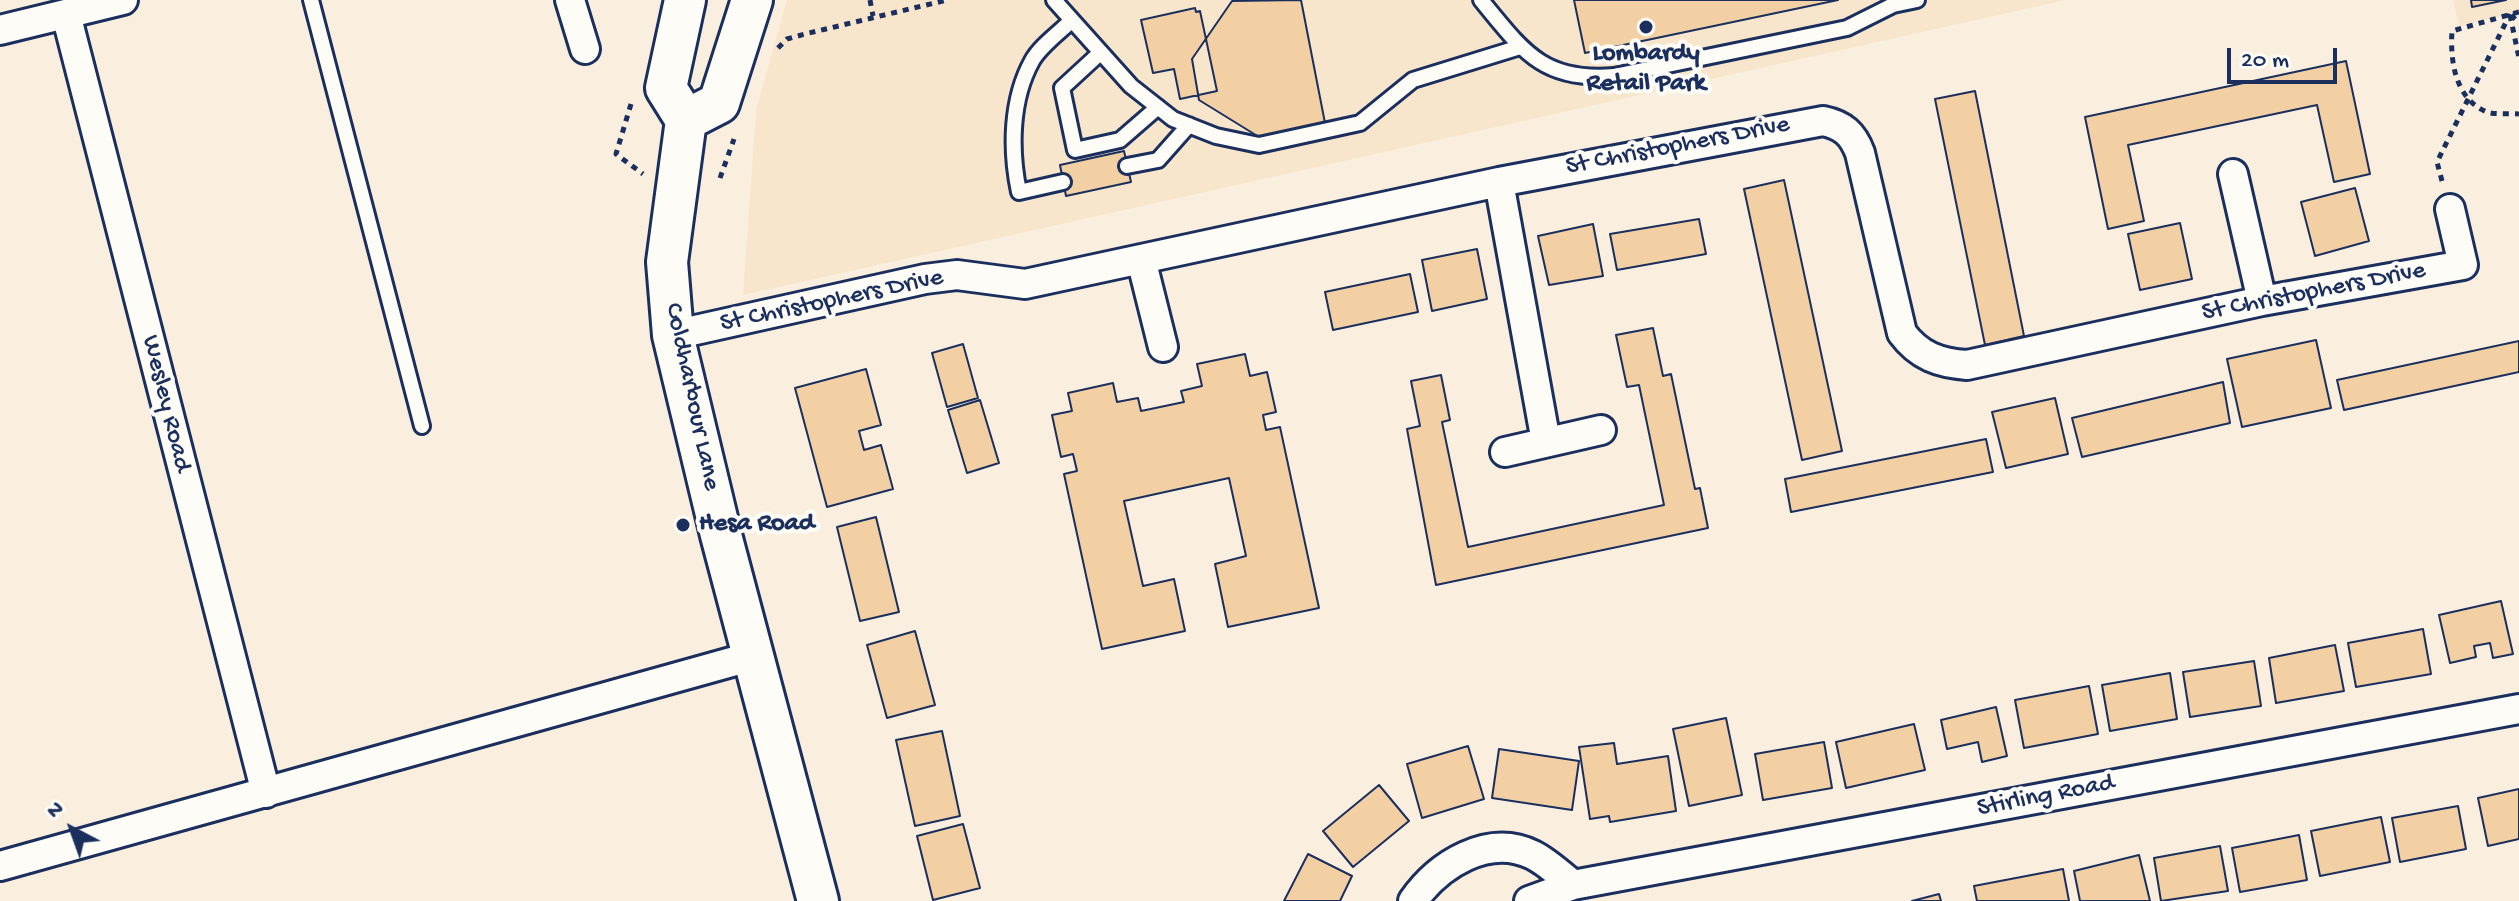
<!DOCTYPE html>
<html>
<head>
<meta charset="utf-8">
<style>
	body { margin:0 }
	#map { position:relative; width:2519px; height:901px; overflow:hidden; background:#faefde; font-family:"Gochi Hand",sans-serif }
	canvas { display:block }
	.north { position:absolute; left:32px; top:789px; width:80px; height:80px; -webkit-text-stroke:6px #fdfcf7; paint-order:stroke; rotate:319deg; font-size:22px; font-weight:700; line-height:32px; text-align:center; color:#1b2f5e }
	.north::after { content:''; display:block; margin:auto; width:28px; height:36px; background:#1b2f5e; clip-path:polygon(50% 0,100% 100%,50% 72%,0 100%) }
	.scale { position:absolute; left:2227px; top:48px; width:110px; height:36px; box-sizing:border-box; border:4px solid #1b2f5e; border-top:0; padding-left:10px; font-size:24px; line-height:28px; white-space:nowrap; color:#1b2f5e; -webkit-text-stroke:6px #fdfcf7; paint-order:stroke }
</style>
</head>
<body>
<div id="map">
<canvas width="2519" height="901"></canvas>
<div class="north">N</div>
<div class="scale">20 m</div>
</div>
<script>
const ctx = document.querySelector('canvas').getContext('2d');
ctx.lineJoin = 'round';
function fill(path, color) { ctx.fillStyle = color; ctx.fill(path, 'evenodd'); }
function trace(path, color, width, dash) { ctx.strokeStyle = color; ctx.lineWidth = width; ctx.lineCap = dash ? 'butt' : 'round'; ctx.setLineDash(dash || []); ctx.stroke(path); }
function label(font, color, halo, rows, align = 'center') {
  ctx.font = font + ' "Gochi Hand",sans-serif'; ctx.lineWidth = 8; ctx.setLineDash([]); ctx.textBaseline = 'middle'; ctx.strokeStyle = halo; ctx.fillStyle = color; for (const [text, x, y, turn = 0] of rows) {
    ctx.save(); ctx.translate(x, y); ctx.rotate((+turn || 0) * Math.PI / 180); ctx.textAlign = isNaN(turn) ? turn : align; if (halo) ctx.strokeText(text, 0, 0); ctx.fillText(text, 0, 0); ctx.restore();
  }
}
const built = new Path2D(`
	M787,0H2066L743,295L756,110Z
	M2453,0H2519V12L2459,26Z`);
const building = new Path2D(`
	M1301,0L1325,123L1259,137L1199,100L1192,59L1232,1Z
	M1574,0H1838L1585,53Z
	M2471,0H2506L2472,7Z
	M1195,8L1196,12L1200,11L1217,91L1180,99L1174,69L1153,73L1141,20Z
	M2346,61L2370,174L2334,182L2317,105L2128,145L2144,221L2108,229L2085,117Z
	M1975,91L2024,336L1985,345L1935,99Z
	M1124,151L1131,182L1066,196L1060,165Z
	M1784,180L1842,451L1802,460L1744,189Z
	M2355,188L2369,241L2315,256L2301,202Z
	M1699,219L1706,254L1617,270L1610,234Z
	M2180,223L2192,279L2140,290L2128,234Z
	M1593,224L1603,276L1549,285L1538,236Z
	M1477,249L1487,299L1432,311L1422,260Z
	M1410,274L1418,312L1333,330L1325,292Z
	M1653,328L1663,376L1671,374L1695,489L1700,488L1708,528L1436,585L1407,429L1420,426L1411,381L1441,375L1450,420L1442,422L1468,547L1664,505L1639,385L1627,387L1616,335Z
	M2316,340L2331,408L2242,427L2227,359Z
	M2519,341V372L2344,410L2337,380Z
	M963,344L978,398L947,407L932,353Z
	M1245,354L1250,376L1267,372L1276,412L1263,415L1266,430L1280,427L1319,608L1228,627L1215,564L1246,556L1229,478L1124,501L1143,586L1174,579L1185,631L1102,649L1064,474L1077,471L1073,454L1061,457L1052,415L1072,411L1068,393L1113,383L1117,402L1138,398L1141,411L1184,402L1181,391L1202,386L1197,364Z
	M866,369L881,425L859,431L864,450L881,445L893,489L827,507L795,388Z
	M2223,382L2230,423L2082,457L2072,418Z
	M2055,398L2068,454L2006,468L1992,412Z
	M980,400L999,463L967,473L948,410Z
	M1986,439L1993,472L1791,512L1785,479Z
	M876,517L899,612L860,621L837,527Z
	M2501,601L2513,654L2493,658L2490,643L2474,646L2476,657L2450,663L2439,615Z
	M2423,629L2431,674L2356,687L2348,643Z
	M915,631L935,705L887,718L867,645Z
	M2335,645L2344,691L2276,703L2269,658Z
	M2254,661L2261,706L2190,717L2183,672Z
	M2170,673L2177,719L2110,731L2102,685Z
	M2089,686L2098,734L2024,748L2015,700Z
	M1996,707L2007,756L1982,762L1978,742L1947,749L1941,720Z
	M1726,718L1742,795L1689,806L1673,729Z
	M1914,724L1925,770L1846,788L1836,742Z
	M942,731L960,816L915,826L896,740Z
	M1824,742L1832,788L1763,800L1755,754Z
	M1614,743L1617,764L1668,756L1676,811L1610,822L1609,816L1590,819L1579,747Z
	M1468,746L1484,799L1422,818L1407,764Z
	M1499,749L1579,761L1572,810L1492,798Z
	M1379,785L1409,821L1353,867L1323,831Z
	M2519,789V839L2488,846L2478,798Z
	M2458,806L2466,849L2400,862L2392,818Z
	M2381,817L2390,862L2320,876L2311,831Z
	M963,824L980,888L933,900L917,836Z
	M2299,835L2307,880L2240,892L2232,848Z
	M2220,846L2228,891L2161,901L2154,858Z
	M1308,854L1352,876L1340,901H1284Z
	M2139,855L2150,901H2080L2074,871Z
	M2063,869L2069,901H1977L1974,886Z
	M1939,894L1941,901H1912Z`);
const path = new Path2D(`
	M870,0L873,16
	M2519,12L2452,31C2450,61 2455,99 2487,112C2495,115 2510,113 2519,114
	M2510,15L2519,58
	M2511,15L2519,23
	M778,48L787,39L805,34L947,0
	M631,104L616,154L643,174
	M720,178L734,139
	M2442,181L2437,162L2510,14`);
const lane = new Path2D(`
	M311,0L422,426
	M1054,0L1131,86L1173,119L1216,136L1259,145L1360,123L1413,80L1520,47
	M1481,0C1523,51 1543,82 1614,76L1847,28L1893,5L1917,0
	M1100,53L1062,88L1075,150L1120,140L1158,107
	M1127,166L1158,160L1189,125
	M1063,182L1019,192C1010,149 1011,99 1032,61C1040,46 1060,32 1072,20`);
const street = new Path2D(`
	M570,0L585,49
	M66,14L266,793
	M0,30L123,0
	M2233,174L2262,301
	M1499,182L1546,442
	M1141,259L1163,347
	M673,335L925,279L957,275L1025,284L1499,182L1823,121C1843,125 1853,134 1860,153L1902,333C1919,356 1939,363 1967,365L2262,301L2463,265L2450,209
	M1505,452L1601,430
	M0,866L753,656
	M1413,901C1438,865 1488,833 1533,855C1547,862 1561,875 1573,885
	M1529,901L1573,885L2519,709`);
const secondary = new Path2D(`
	M685,0L666,88L686,120L667,262L673,335L721,535L818,901
	M686,120L719,103L752,0`);
const markers = [
	[1646,27,8,"#1b2f5e"],
	[683,525,8,"#1b2f5e"]
];
const poiNames = [
	["Lombardy",1646,55],
	["Retail Park",1646,85],
	["Hesa Road",699,525,"left"]
];
const streetNames = [
	["St Christophers Drive",1678,147,-11],
	["St Christophers Drive",2314,293,-11],
	["St Christophers Drive",832,302,-12],
	["Coldharbour Lane",691,397,78],
	["Wesley Road",165,404,76],
	["Stirling Road",2046,797,-11]
];
fill(built, '#f8e6cc');
fill(building, '#f3d0a3');
trace(building, '#1b2f5e', 2);
trace(lane, '#1b2f5e', 20);
trace(street, '#1b2f5e', 34);
trace(secondary, '#1b2f5e', 46);
trace(path, '#1b2f5e', 5, [6, 6]);
trace(lane, '#fdfcf7', 14);
trace(street, '#fdfcf7', 28);
trace(secondary, '#fdfcf7', 40);
for (const [x, y, r, color] of markers) { const dot = new Path2D(); dot.arc(x, y, r, 0, 2 * Math.PI); ctx.fillStyle = color; ctx.fill(dot); trace(dot, '#fdfcf7', 3); }
label('bold 26px', '#1b2f5e', '#fdfcf7', poiNames);
label('26px', '#1b2f5e', '#fdfcf7', streetNames);
</script>
</body>
</html>
